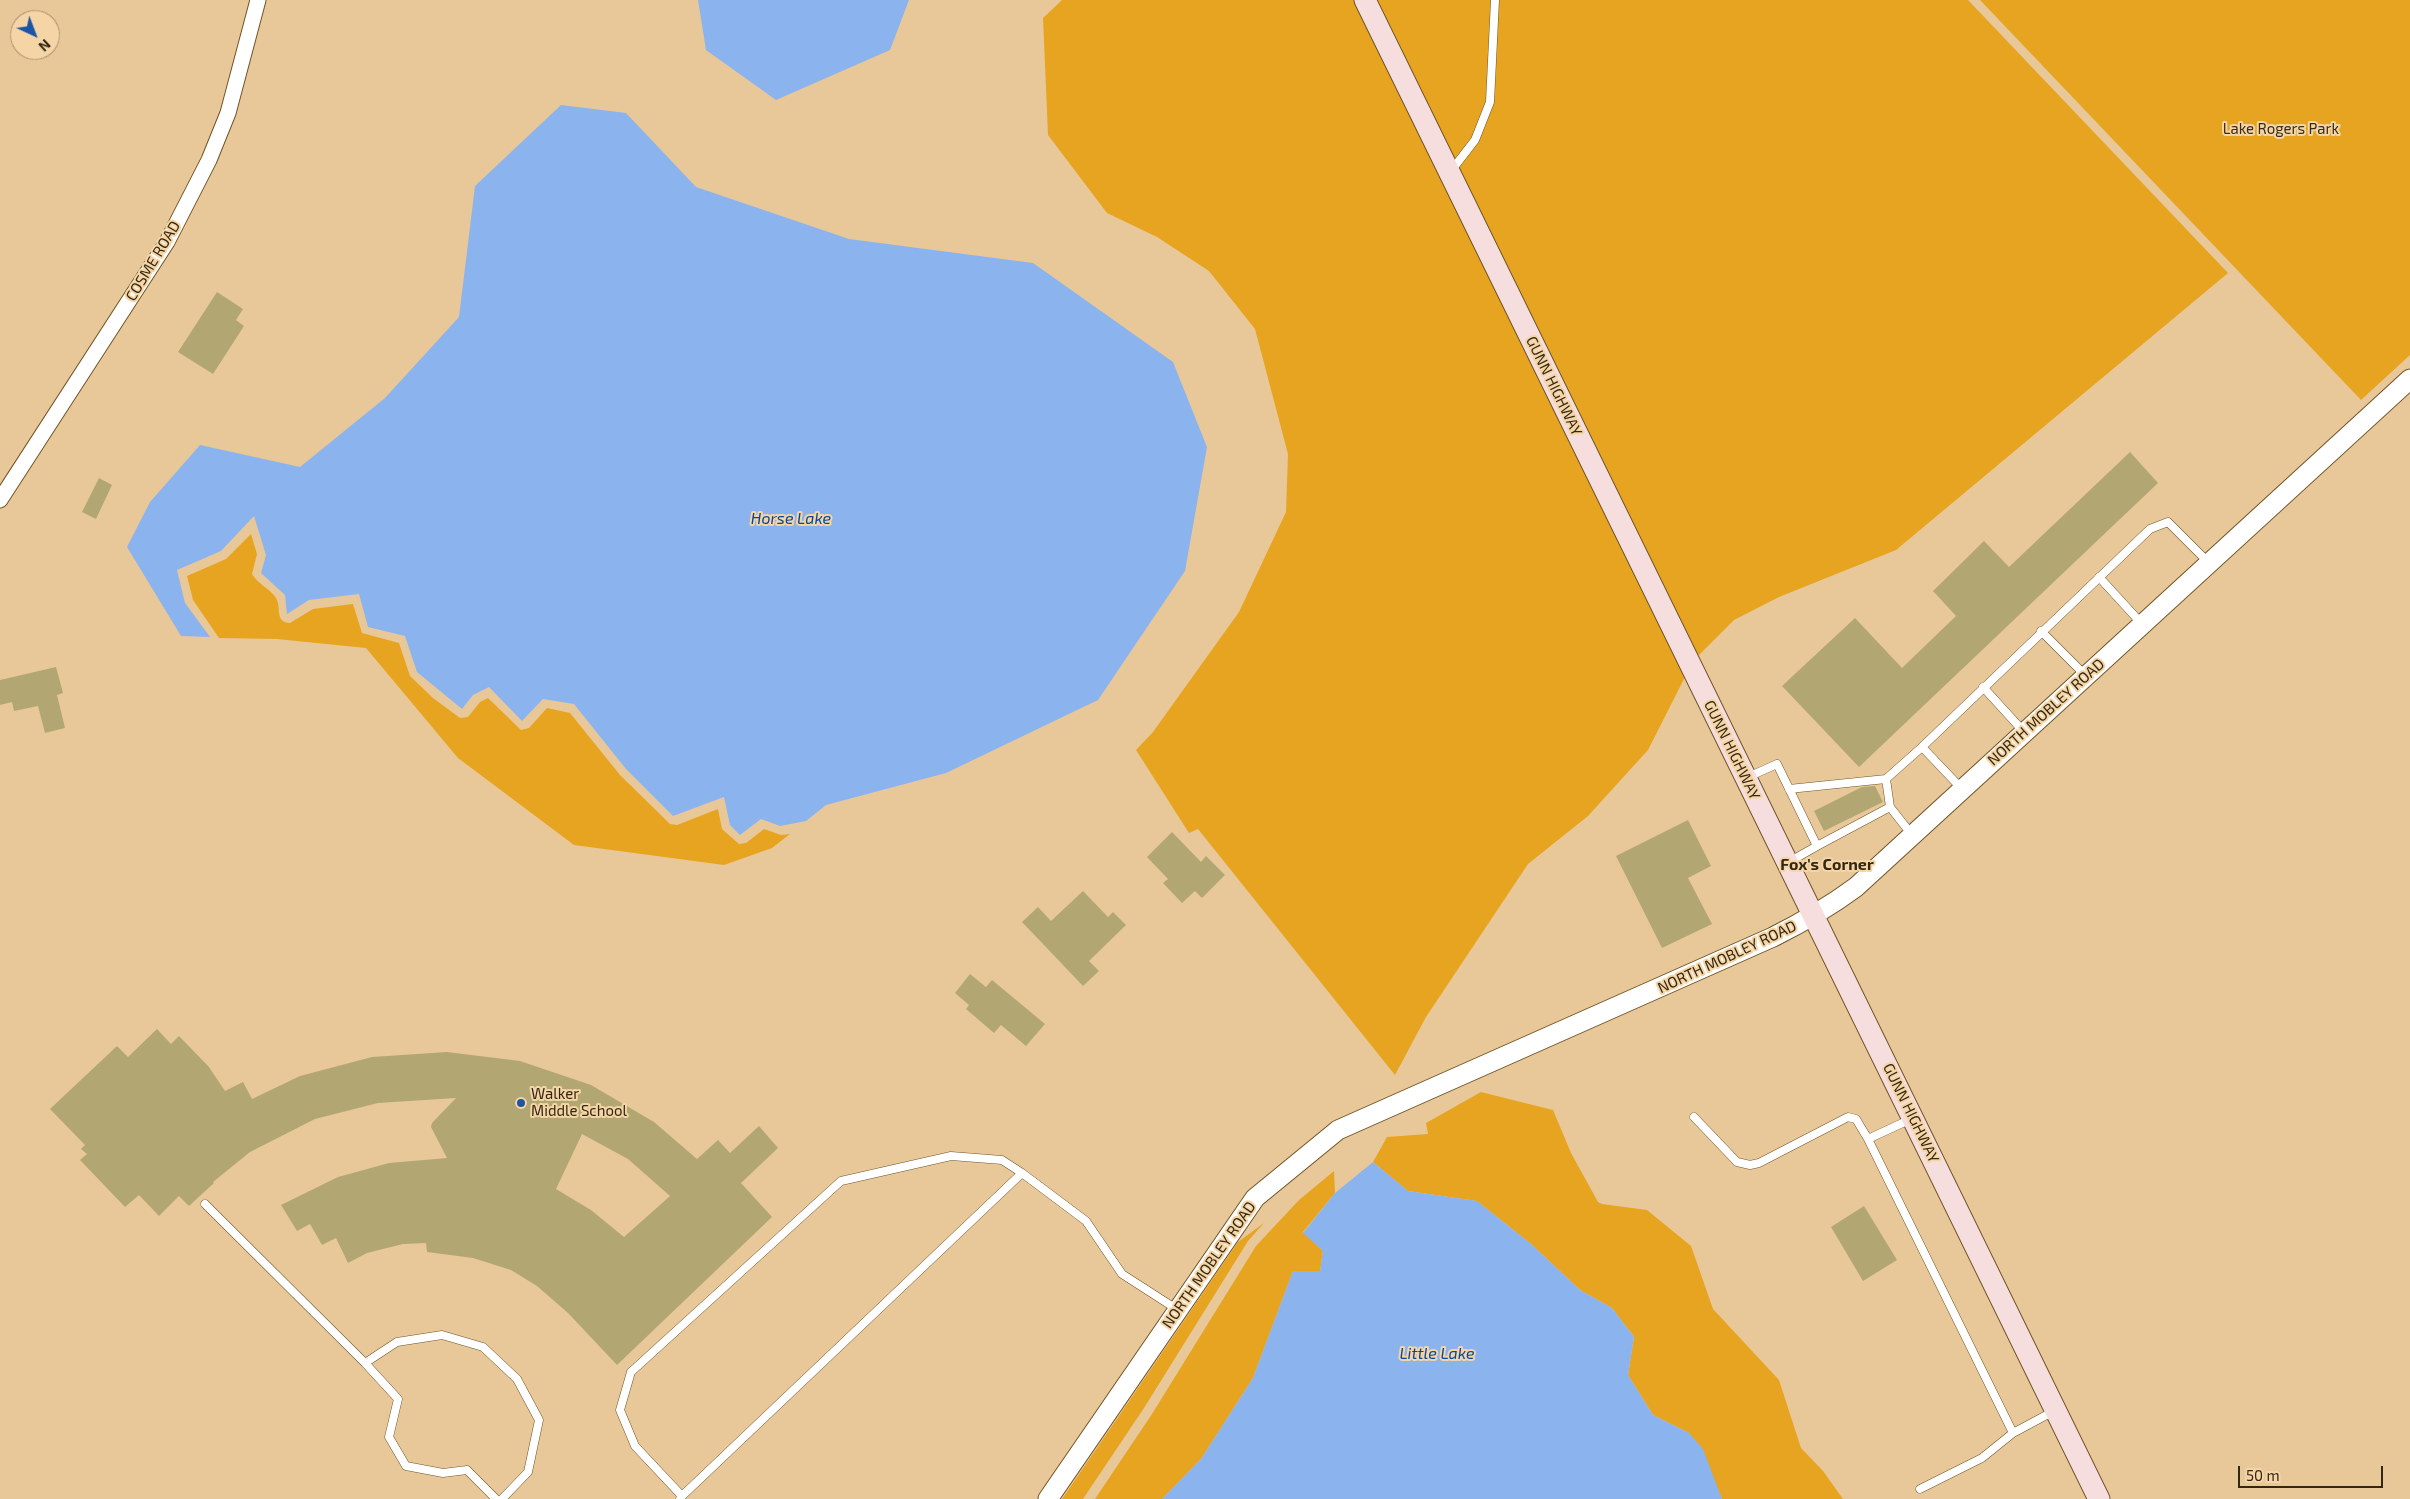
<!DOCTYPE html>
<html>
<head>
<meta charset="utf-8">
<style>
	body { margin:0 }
	#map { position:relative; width:2410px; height:1499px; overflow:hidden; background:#e8c899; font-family:"Exo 2",sans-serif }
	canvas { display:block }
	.north { position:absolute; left:10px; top:10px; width:50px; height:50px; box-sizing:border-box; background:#f5d5a5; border:1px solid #a78f6b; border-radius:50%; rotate:137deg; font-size:14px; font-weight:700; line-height:20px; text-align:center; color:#332714 }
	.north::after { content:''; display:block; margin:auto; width:18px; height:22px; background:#1b55a7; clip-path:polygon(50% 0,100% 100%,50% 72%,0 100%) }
	.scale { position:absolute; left:2238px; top:1466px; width:145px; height:22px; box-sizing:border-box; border:2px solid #332714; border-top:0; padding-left:6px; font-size:15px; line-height:18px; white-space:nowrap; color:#332714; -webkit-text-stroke:4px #f5d5a5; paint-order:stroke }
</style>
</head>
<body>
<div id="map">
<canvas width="2410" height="1499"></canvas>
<div class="north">N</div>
<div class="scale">50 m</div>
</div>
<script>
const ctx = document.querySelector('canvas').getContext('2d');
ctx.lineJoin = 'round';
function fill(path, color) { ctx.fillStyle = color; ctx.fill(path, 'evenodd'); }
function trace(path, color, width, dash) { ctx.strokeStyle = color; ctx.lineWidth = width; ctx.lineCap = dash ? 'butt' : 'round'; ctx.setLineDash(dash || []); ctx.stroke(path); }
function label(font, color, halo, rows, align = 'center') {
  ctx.font = font + ' "Exo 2",sans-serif'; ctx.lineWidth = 4; ctx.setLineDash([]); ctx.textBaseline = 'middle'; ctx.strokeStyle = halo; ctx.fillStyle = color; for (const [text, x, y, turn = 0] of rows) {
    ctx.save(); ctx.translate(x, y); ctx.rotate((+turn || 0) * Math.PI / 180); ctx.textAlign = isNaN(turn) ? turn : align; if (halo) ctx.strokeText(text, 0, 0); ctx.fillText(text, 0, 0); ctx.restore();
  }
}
const green = new Path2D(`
	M1062,0H1354L1685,677L1648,750L1588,816L1528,864L1426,1017L1395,1075L1198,829L1189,833L1136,750L1153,732L1239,612L1286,512L1288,454L1255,329L1209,271L1157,237L1107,213L1048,135L1043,18Z
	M1376,0H1968L2228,273L1896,550L1779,597L1734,620L1698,656Z
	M1980,0H2410V355L2361,400Z
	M251,534L257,554L252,574C258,584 270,589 276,598C282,608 274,622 290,623L313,609L353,604L362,633L399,643L410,676L433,698L460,718L468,717L480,702L488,698L521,730L529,728L547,708L570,713L620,775L670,824L677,825L718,809L722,829L739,844L746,843L764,829L781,835L790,834L772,848L724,865L574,845L458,758L366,648L277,639L219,638L193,600L187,576L226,559Z
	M1481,1092L1553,1110L1571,1153L1598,1202L1602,1204L1647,1210L1691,1246L1713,1309L1779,1380L1801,1448L1823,1471L1843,1499H1722L1689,1433L1653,1415L1628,1375L1634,1337L1612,1308L1580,1290L1531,1244L1477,1201L1408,1191L1373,1162L1387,1137L1428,1134L1426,1123Z
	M1334,1171L1335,1193L1303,1232L1323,1251L1320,1271H1293L1253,1378L1201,1459L1162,1499H1095L1152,1414L1256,1246L1299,1200Z
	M1264,1223L1248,1241L1144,1408L1083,1499H1062L1238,1242Z`);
const water = new Path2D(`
	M698,0H909L890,50L776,100L706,50Z
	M561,105L626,113L696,187L849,239L1033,263L1173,362L1207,447L1185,571L1098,700L946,773L826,805L806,821L780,826L761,819L740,835L730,825L724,797L673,816L626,769L574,704L543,699L522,721L489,687L473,695L462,709L417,672L405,636L368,627L359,594L309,600L287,614L285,595L261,573L266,555L254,516L221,551L177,570L185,603L210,637L181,636L127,547L150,502L200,445L300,467L385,398L459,317L475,186Z
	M1373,1162L1408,1191L1477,1201L1531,1244L1580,1290L1612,1308L1634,1337L1628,1375L1653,1415L1689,1433L1703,1449L1722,1499H1162L1201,1459L1253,1378L1293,1271H1320L1323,1251L1303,1233L1335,1193Z`);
const building = new Path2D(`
	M217,292L243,309L236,320L244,326L213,374L178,352Z
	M2130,452L2158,483L1859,767L1782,686L1855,618L1902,668L1956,616L1933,591L1984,541L2009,567Z
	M99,478L112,485L96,519L82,512Z
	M56,667L63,693L57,695L65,728L45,733L38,706L14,711L12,702L0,705V680Z
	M1875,786L1883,802L1824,831L1814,811L1862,787Z
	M1688,820L1711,866L1688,878L1712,924L1662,948L1616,856Z
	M1172,832L1201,862L1206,856L1225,875L1202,898L1195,891L1182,903L1163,883L1168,879L1147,857Z
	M1083,891L1108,917L1113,912L1126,925L1089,961L1099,971L1083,986L1022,922L1038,907L1051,921Z
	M970,974L986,987L992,980L1045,1024L1026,1046L1001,1025L994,1033L966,1009L969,1005L955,993Z
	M157,1029L171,1044L179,1036L209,1067L225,1091L243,1082L252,1099L300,1076L372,1057L447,1052L520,1061L591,1085L654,1122L697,1159L718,1140L730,1153L759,1126L778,1148L741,1183L772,1217L617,1365L568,1313L537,1286L511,1270L473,1258L427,1252L426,1243L403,1244L367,1253L348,1263L336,1238L322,1245L310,1224L297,1231L281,1205L338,1177L389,1163L447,1158L431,1127L432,1123L456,1098L378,1103L315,1119L250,1152L213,1182L214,1183L189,1206L179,1196L159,1216L139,1195L125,1207L80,1160L87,1154L81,1149L85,1145L50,1109L117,1046L128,1057ZM582,1134L628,1159L670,1196L624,1237L591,1210L556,1189Z
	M1864,1206L1897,1260L1863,1281L1831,1227Z`);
const service = new Path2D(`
	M1451,171L1475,140L1490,102L1495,0
	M2099,577L2142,624
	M2041,631L2086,676
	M1983,687L2024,732
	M1748,777L1777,764L1817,846L1890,807
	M1789,789L1886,779
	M1962,789L1922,747L2150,529L2168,522L2209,563
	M1912,835L1890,807L1886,779L1922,747
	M1789,862L1817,846
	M1694,1117L1737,1162L1750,1165L1759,1163L1848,1117L1856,1119L1868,1139
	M1911,1119L1868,1139L2013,1433
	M1022,1173L1086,1221L1122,1274L1178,1310
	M205,1204L365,1363L398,1399L389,1437L406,1466L443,1473L467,1470L496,1499
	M365,1363L397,1342L442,1335L483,1347L517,1379L539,1420L528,1472L502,1499
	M1920,1489L1982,1458L2013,1433L2054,1411
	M680,1499L682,1496L1022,1173L1002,1160L951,1156L841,1181L631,1372L620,1410L635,1446L682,1496`);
const minor = new Path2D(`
	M0,500L167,242L209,160L228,113L258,0`);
const tertiary = new Path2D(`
	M1048,1499L1255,1198L1338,1130L1773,937C1803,922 1829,907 1856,887L2410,379`);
const secondary = new Path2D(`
	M1365,0L2099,1499`);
const markers = [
	[521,1103,5,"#1b55a7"]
];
const parkNames = [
	["Lake Rogers Park",2281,129]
];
const streetNames = [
	["COSME ROAD",153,261,-59],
	["GUNN HIGHWAY",1554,386,64],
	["NORTH MOBLEY ROAD",2046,712,-42],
	["GUNN HIGHWAY",1732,750,64],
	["NORTH MOBLEY ROAD",1727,957,-25],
	["GUNN HIGHWAY",1911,1113,64],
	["NORTH MOBLEY ROAD",1209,1265,-55]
];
const poiNames = [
	["Walker",531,1094],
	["Middle School",531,1111]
];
const waterNames = [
	["Horse Lake",791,519],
	["Little Lake",1437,1354]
];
const neighbourhoodNames = [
	["Fox's Corner",1827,865]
];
fill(green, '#e6a420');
fill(water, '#8bb3ee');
fill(building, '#b2a773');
trace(service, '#705427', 9);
trace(minor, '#705427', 17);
trace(tertiary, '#705427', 21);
trace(secondary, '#705427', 23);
trace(service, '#fff', 8);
trace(minor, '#fff', 15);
trace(tertiary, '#fff', 19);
trace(secondary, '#f6dedf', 21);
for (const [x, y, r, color] of markers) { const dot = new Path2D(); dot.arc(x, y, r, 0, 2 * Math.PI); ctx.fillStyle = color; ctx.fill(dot); trace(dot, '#f5d5a5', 2); }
label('15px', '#392c18', '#f5d5a5', parkNames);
label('15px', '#332714', '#f5d5a5', streetNames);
label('15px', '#332714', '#f5d5a5', poiNames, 'left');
label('italic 16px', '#03489d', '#f5d5a5', waterNames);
label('bold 16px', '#332714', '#f5d5a5', neighbourhoodNames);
</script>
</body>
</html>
